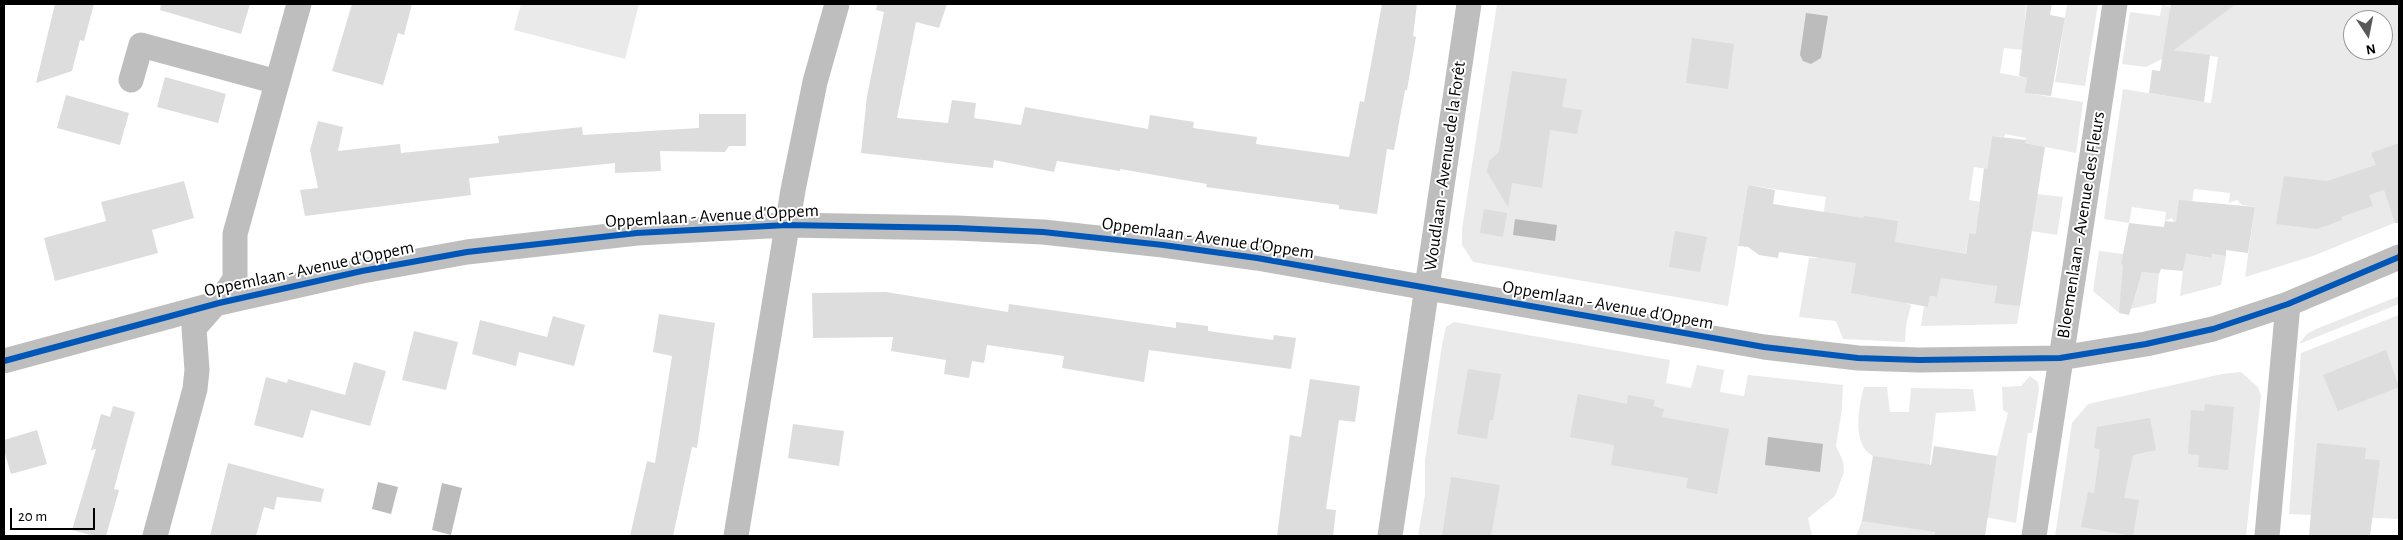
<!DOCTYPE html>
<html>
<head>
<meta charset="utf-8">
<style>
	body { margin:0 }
	#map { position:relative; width:2403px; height:540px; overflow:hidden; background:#fff; font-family:"Alegreya Sans",sans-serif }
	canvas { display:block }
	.frame { position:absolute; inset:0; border:5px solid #000; pointer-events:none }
	.north { position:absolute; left:2343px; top:10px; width:50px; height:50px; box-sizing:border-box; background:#fff; border:1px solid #999; border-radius:50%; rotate:169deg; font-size:14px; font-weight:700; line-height:20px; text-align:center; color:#000 }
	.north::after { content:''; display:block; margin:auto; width:18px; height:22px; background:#595959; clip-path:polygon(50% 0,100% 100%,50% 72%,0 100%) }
	.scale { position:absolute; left:10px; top:508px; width:85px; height:22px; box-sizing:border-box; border:2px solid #000; border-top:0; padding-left:6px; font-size:15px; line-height:18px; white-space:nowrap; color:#000; -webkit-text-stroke:4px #fff; paint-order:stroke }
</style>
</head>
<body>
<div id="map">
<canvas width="2403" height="540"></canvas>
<div class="frame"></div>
<div class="north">N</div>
<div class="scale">20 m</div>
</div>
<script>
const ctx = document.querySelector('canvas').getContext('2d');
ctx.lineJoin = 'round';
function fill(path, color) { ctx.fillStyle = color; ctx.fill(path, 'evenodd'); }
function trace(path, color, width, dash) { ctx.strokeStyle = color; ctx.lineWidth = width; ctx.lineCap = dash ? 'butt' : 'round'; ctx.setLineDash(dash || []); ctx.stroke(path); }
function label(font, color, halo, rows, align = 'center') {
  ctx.font = font + ' "Alegreya Sans",sans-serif'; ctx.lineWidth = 4; ctx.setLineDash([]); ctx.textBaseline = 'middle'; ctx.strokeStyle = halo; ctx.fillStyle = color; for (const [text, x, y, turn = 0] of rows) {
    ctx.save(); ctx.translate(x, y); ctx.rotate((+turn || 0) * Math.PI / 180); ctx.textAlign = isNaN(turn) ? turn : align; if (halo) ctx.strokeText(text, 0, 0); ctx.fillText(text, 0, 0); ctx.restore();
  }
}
const green = new Path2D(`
	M521,4H639L625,59L514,30Z
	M1497,4H2026L2023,50L2004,48L2000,73L2027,78L2026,93L2083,102L2076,153L2025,143L2026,138L2005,134L2004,137L1992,136L1987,169L1974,167L1969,200L2014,207L2037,194L2063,197L2057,235L2031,231L1997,238L1969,233L1963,269L1998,280L1994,302L2020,306L2017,324L1921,326L1924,306L1928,307L1930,296L1937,297L1945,256L1929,248L1917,246L1906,303L1911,305L1906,326L1905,342L1843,339L1836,321L1799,317L1809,258H1817L1826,197L1748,185L1728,306L1473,262L1462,245V229Z
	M2067,4H2098L2085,86L2055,82Z
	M2237,4H2399V221L2313,256L2245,277L2255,207L2242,205L2237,200L2229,203L2230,193L2194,189L2189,225L2175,223L2172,218L2165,221L2166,212L2132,207L2129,223L2104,219L2123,89L2211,103L2218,57L2164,48L2162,59L2146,67L2122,64L2130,12L2160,16L2162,5C2185,9 2216,16 2237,4ZM2353,20H2383V50H2353Z
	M2099,251L2124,254L2141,275L2142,272L2159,274L2156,303L2118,312L2093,291Z
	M2185,254L2210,258L2212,254L2226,256L2221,285L2180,296Z
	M2399,296V304L2299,344L2307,334L2316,329Z
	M2399,315V519L2289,514L2301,353Z
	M1454,322L1670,360L1666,383L1691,388L1697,365L1724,370L1720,392L1744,396L1748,375L1843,385L1842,409L1836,446L1843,461L1844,472L1835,496L1808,518L1812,536H1418L1425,495V460L1442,345L1446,327Z
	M2241,372L2258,387L2261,395L2246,536H2055L2072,423L2088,404L2222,374Z
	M2030,376L2038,382L2039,390L2032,433H2028L2016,523L1938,508L1934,536H1856L1862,521L1908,462C1898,460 1882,460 1873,456C1851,445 1859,405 1864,387H1887L1890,412H1909L1911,388L1973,389L1976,411L1936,413L1926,494L1989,504L1997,456L2008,413L2003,410L2002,387L2021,386Z`);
const water = new Path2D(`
	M1806,13L1828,16L1821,58L1811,64L1803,61L1800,55Z
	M1515,219L1557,225L1555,241L1513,235Z
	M1768,437L1823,444L1820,472L1765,465Z
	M378,482L398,487L391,514L372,509Z
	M442,483L462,488L451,535L432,530Z`);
const building = new Path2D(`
	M55,4H94L84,41L80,40L72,71L36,83Z
	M161,4H250L241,34L160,10Z
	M352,4H412L404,35L398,33L383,85L332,71Z
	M877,4H947L939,28L916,22L897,118L948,123L952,100L976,103L974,118L1021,125L1025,107L1148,129L1150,115L1194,122L1193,128L1257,137L1256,144L1349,157L1360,101L1364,102L1382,4H1417L1413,36L1416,37L1407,90H1405L1394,150L1387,149L1377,214L1339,209V205L1206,187L1207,184L1120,169V171L1057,161L1054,172L994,160L993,168L861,153L867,96L884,12L876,10Z
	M2027,4H2052L2050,15L2065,18L2051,96L2025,93L2027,78L2019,76Z
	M2171,4H2236L2174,50L2210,55L2204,102L2149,93L2152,70L2160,71Z
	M1692,38L1734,44L1728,89L1686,83Z
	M1512,71L1567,79L1562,107L1582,110L1577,134L1550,130L1542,188L1512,183L1508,207L1487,172L1489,161L1499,152Z
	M165,77L226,94L218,123L157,107Z
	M66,95L129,113L120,145L57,128Z
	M699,114H746V146H729L725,152L660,151L661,171L615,173V163L469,178L471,195L305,216L300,190L318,188L310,150L318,121L343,127L338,151L400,144L401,153L499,143L498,136L582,127L583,135L699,128Z
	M1992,136L2026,140L2025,143L2045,147L2020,306L1994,303L1997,286L1941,278L1937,297L1930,296L1928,307L1851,293L1856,263L1779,252L1778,258L1759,255L1748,247L1738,246L1748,185L1775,190L1773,204L1863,218L1864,216L1898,221L1895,242L1966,254L1969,233L1976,234L1984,168L1987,169Z
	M2399,143V223H2395L2384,190L2369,195L2373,206L2341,217L2342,220L2317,229L2276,224L2284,176L2327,181L2376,165L2371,153Z
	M184,181L194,218L152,230L158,253L55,281L44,238L106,221L101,202Z
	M2179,200L2255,207L2248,253L2226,250V256L2212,254L2211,258L2186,254L2183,271L2161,269L2159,274L2142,272L2129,315L2119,313L2123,265L2121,264L2129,223L2164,227L2165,221L2176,222Z
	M1484,209L1507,213L1503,237L1480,233Z
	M1675,231L1707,237L1700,272L1669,267Z
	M886,292L1008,312L1009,304L1176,328V322L1208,326V331L1273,340L1274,335L1296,338L1291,369L1149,350L1144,382L1062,368L1064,356L987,345L984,363L972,361L969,378L944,374L946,360L891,351L893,337L813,338L812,293Z
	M659,314L715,323L697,448L692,447L673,536H630L647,461L655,463L672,356L653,352Z
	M553,316L585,325L574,366L519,352L516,366L472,354L480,320L547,337Z
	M414,331L458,342L446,390L402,380Z
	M2386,350L2399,387L2338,411L2323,375Z
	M354,362L386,371L370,426L311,410L303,438L254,425L266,377L287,383L288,379L345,395Z
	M1468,369L1501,374L1493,420H1490L1487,439L1457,434Z
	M1310,379L1360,386L1355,422L1339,420L1326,509L1336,510L1333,536H1277L1290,435L1301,437Z
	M1578,394L1627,404L1628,395L1655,400L1653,406L1664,409L1662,417L1729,429L1717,494L1686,488L1688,478L1611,465L1614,445L1570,437Z
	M2205,404L2234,407L2228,470L2198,467L2199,455L2188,454L2191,410L2204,411Z
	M113,406L135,412L114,489L119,490L106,536H95L72,530L96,449L91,450L101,414L110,417Z
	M2150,418L2156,450L2133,455L2124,498L2139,500L2133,536L2081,527L2088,492L2094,493L2100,450L2094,448L2097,427Z
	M793,424L844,431L839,466L788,458Z
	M37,430L47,464L11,474L4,450V440Z
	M2317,443L2366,448L2365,459L2380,460L2370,536H2309Z
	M1934,446L1997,456L1985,536H1934L1935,532L1862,521L1873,456L1931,465Z
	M228,463L324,489L321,502L277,497L274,510L264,507L256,536H210Z
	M1451,477L1500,485L1491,536H1442Z`);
const street = new Path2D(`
	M131,80L141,45L277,82
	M219,303L235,279V234L299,4
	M4,361L219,303L362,271L467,252L637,233L787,225L957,228L1043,232L1163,245L1257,258L1764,347L1858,358L1919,360L2060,358L2146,344L2213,329L2288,304L2399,257
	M155,536L195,389L197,370L194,328L215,304
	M736,536L793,190L815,82L837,4
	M1390,536L1469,4
	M2034,536L2115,4
	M2267,536L2288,304`);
const cycleway = new Path2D(`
	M4,361L219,303L362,271L467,252L637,233L787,225L957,228L1043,232L1163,245L1257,258L1764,347L1858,358L1919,360L2060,358L2146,344L2213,329L2288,304L2399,257`);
const streetNames = [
	["Woudlaan - Avenue de la Forêt",1445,166,-82],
	["Oppemlaan - Avenue d'Oppem",712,216,-3],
	["Bloemenlaan - Avenue des Fleurs",2081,225,-81],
	["Oppemlaan - Avenue d'Oppem",1208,238,8],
	["Oppemlaan - Avenue d'Oppem",309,269,-12],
	["Oppemlaan - Avenue d'Oppem",1608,305,10]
];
fill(green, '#eaeaea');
fill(water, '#bcbcbc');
fill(building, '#ddd');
trace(street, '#bebebe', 25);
trace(cycleway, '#0057b8', 6);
label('18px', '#000', '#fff', streetNames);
</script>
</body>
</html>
